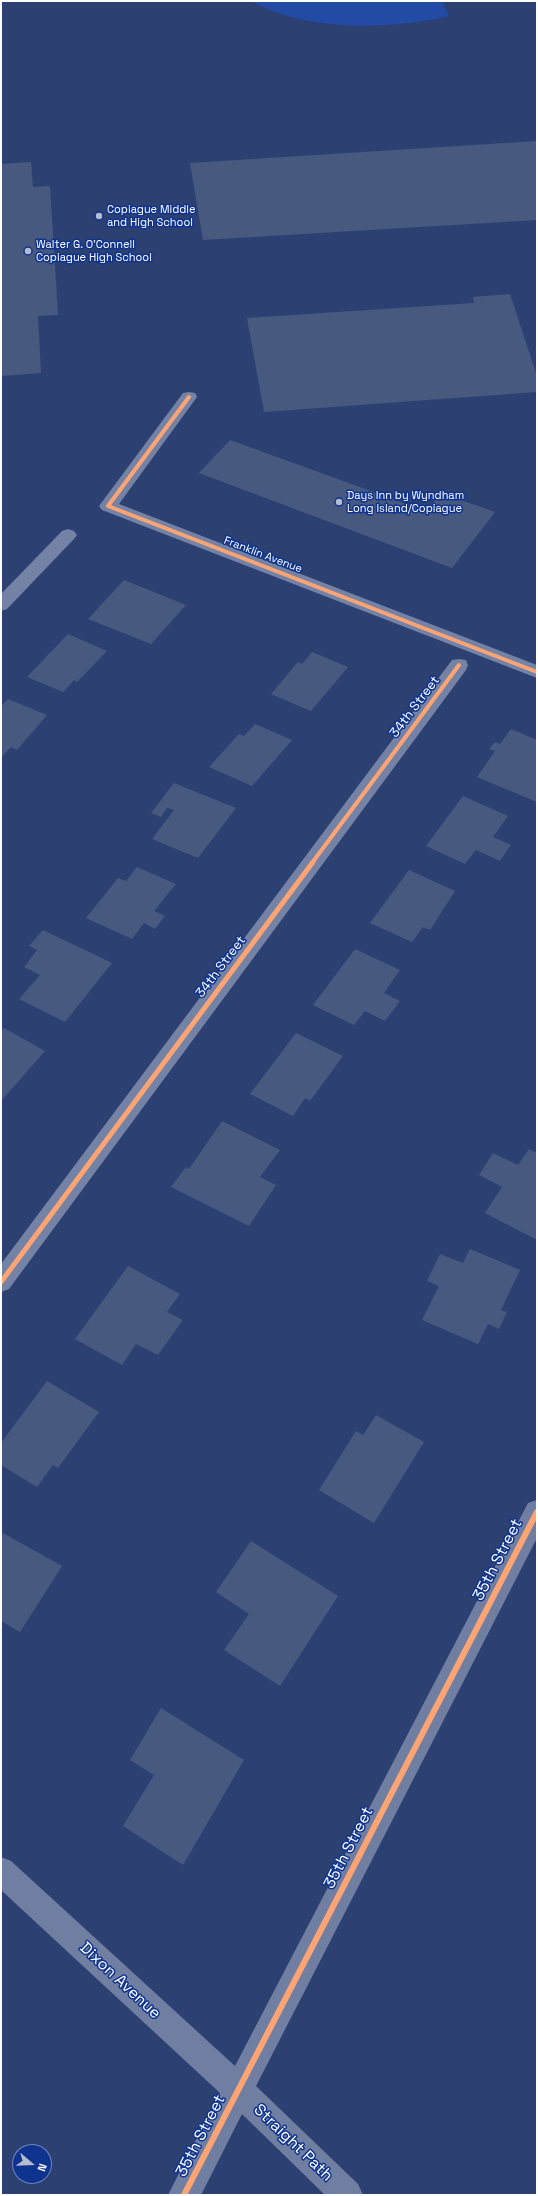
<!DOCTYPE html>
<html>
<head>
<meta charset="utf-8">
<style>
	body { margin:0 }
	#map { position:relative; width:538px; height:2196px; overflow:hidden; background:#2c4172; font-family:"Space Grotesk",sans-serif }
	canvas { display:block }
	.frame { position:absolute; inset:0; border:2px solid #fff; pointer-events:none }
	.north { position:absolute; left:12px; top:2144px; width:40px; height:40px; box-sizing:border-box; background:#0f348f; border:1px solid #6f85bc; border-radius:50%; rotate:109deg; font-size:11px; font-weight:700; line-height:16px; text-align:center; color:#fff }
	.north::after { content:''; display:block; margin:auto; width:14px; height:18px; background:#b5bcce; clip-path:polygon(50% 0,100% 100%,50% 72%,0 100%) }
</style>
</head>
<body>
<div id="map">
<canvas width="538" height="2196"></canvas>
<div class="frame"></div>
<div class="north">N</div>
</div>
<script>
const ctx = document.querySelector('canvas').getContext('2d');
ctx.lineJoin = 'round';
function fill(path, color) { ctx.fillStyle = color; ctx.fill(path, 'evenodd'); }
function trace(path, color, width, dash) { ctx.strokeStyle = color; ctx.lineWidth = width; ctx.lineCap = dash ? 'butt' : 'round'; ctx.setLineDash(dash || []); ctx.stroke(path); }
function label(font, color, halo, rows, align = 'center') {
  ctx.font = font + ' "Space Grotesk",sans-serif'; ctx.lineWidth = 3; ctx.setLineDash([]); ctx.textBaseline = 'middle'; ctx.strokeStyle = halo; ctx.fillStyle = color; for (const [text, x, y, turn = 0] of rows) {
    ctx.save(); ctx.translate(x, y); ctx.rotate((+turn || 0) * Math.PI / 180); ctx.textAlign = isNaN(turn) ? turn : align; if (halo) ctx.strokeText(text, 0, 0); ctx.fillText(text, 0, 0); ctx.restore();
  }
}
const green = new Path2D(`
	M251,1H442L449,16C385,30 310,32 251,1Z`);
const building = new Path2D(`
	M537,141V220L203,240L190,163Z
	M31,162L33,187L50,186L58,315L38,316L41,373L1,376V164Z
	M510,294L537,376V392L264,412L247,318L474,303L473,297Z
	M230,440L426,511L441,493L495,512L452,568L199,473Z
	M124,580L186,605L151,644L88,619Z
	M68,634L107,651L77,682L74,680L63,692L27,677Z
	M312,652L348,667L311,711L271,694L298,662L302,664Z
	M8,699L47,715L17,750L11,747L1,758V706Z
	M255,724L292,740L252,786L209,767L239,734L244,736Z
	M511,729L537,740V802L477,777L495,751L489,749L495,742L500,744Z
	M174,783L236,808L198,858L152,839L174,810L167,808L161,817L151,813Z
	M463,796L508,816L493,837L511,845L500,861L476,850L465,864L426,846Z
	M137,867L176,884L154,911L165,916L155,929L144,923L132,939L86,918L118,878L126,881Z
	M409,870L455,891L430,930L423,927L412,942L370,923Z
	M43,930L112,963L65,1022L19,999L40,975L24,967L37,950L29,946Z
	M355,949L400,970L384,993L400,1001L385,1021L365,1011L354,1025L313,1005Z
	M4,1028L45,1051L1,1101V1031Z
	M296,1033L343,1056L310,1101L305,1098L293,1116L250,1094Z
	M222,1121L280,1150L260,1177L276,1185L249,1226L171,1187L186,1167L189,1169Z
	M529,1149L537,1153V1240L485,1213L502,1187L479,1175L493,1153L518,1165Z
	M470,1249L520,1270L501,1310L507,1312L499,1329L488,1324L478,1344L422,1320L439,1286L427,1281L440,1254L463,1263Z
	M128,1266L180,1294L167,1312L183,1320L158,1355L136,1344L122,1365L75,1339Z
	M47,1381L99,1412L58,1468L53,1465L37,1487L1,1465V1443Z
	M376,1415L424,1442L374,1523L319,1490L356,1431L363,1435Z
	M1,1532L62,1566L20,1632L1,1621Z
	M251,1541L338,1596L280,1686L224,1650L249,1614L216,1592Z
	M161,1708L244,1760L183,1865L123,1826L154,1775L130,1760Z`);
const street = new Path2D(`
	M189,392L195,393L197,397L119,504L537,665V678L102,510L99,506L102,502L183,393Z
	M68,529L74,531L77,535L74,539L7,609L1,611V594L62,531Z
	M459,659L466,660L468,665L466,670L9,1289L1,1292V1264L452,660Z`);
const secondary = new Path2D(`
	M537,1500V1538L256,2086L358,2184L363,2195H325L242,2114L201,2195H168L220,2093L1,1890V1857L11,1861L235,2066L528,1503Z`);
const cyclewayFar2 = new Path2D(`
	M189,397L108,506L537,672
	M312,863L459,665`);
const cyclewayFar1 = new Path2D(`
	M1,1282L313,862`);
const cycleway = new Path2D(`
	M184,2195L537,1512`);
const markers = [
	[99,216,4,"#b5bcce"],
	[28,251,4,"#b5bcce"],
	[339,502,4,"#b5bcce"]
];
const farPoinames = [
	["Copiague Middle",107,210],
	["and High School",107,223],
	["Walter G. O'Connell",36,245],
	["Copiague High School",36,258],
	["Days Inn by Wyndham",347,496],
	["Long Island/Copiague",347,509]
];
const farStreetnames = [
	["Franklin Avenue",263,555,21]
];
const streetNames = [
	["34th Street",415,707,-53],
	["34th Street",221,967,-53]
];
const nearStreetnames = [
	["35th Street",498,1560,-63],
	["35th Street",349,1848,-63],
	["Dixon Avenue",120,1981,43],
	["35th Street",201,2136,-63],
	["Straight Path",293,2143,44]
];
fill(green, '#224ba6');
fill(building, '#485980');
fill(street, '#7382a5');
fill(secondary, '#707ea2');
trace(cyclewayFar2, '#fda474', 4);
trace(cyclewayFar1, '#fda474', 5);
trace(cycleway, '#fda474', 6);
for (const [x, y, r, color] of markers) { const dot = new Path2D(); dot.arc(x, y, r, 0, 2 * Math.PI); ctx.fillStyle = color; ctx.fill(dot); trace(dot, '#0f348f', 1.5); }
label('11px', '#fff', '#0f348f', farPoinames, 'left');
label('11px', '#fff', '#0f348f', farStreetnames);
label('13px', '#fff', '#0f348f', streetNames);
label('16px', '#fff', '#0f348f', nearStreetnames);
</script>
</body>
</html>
